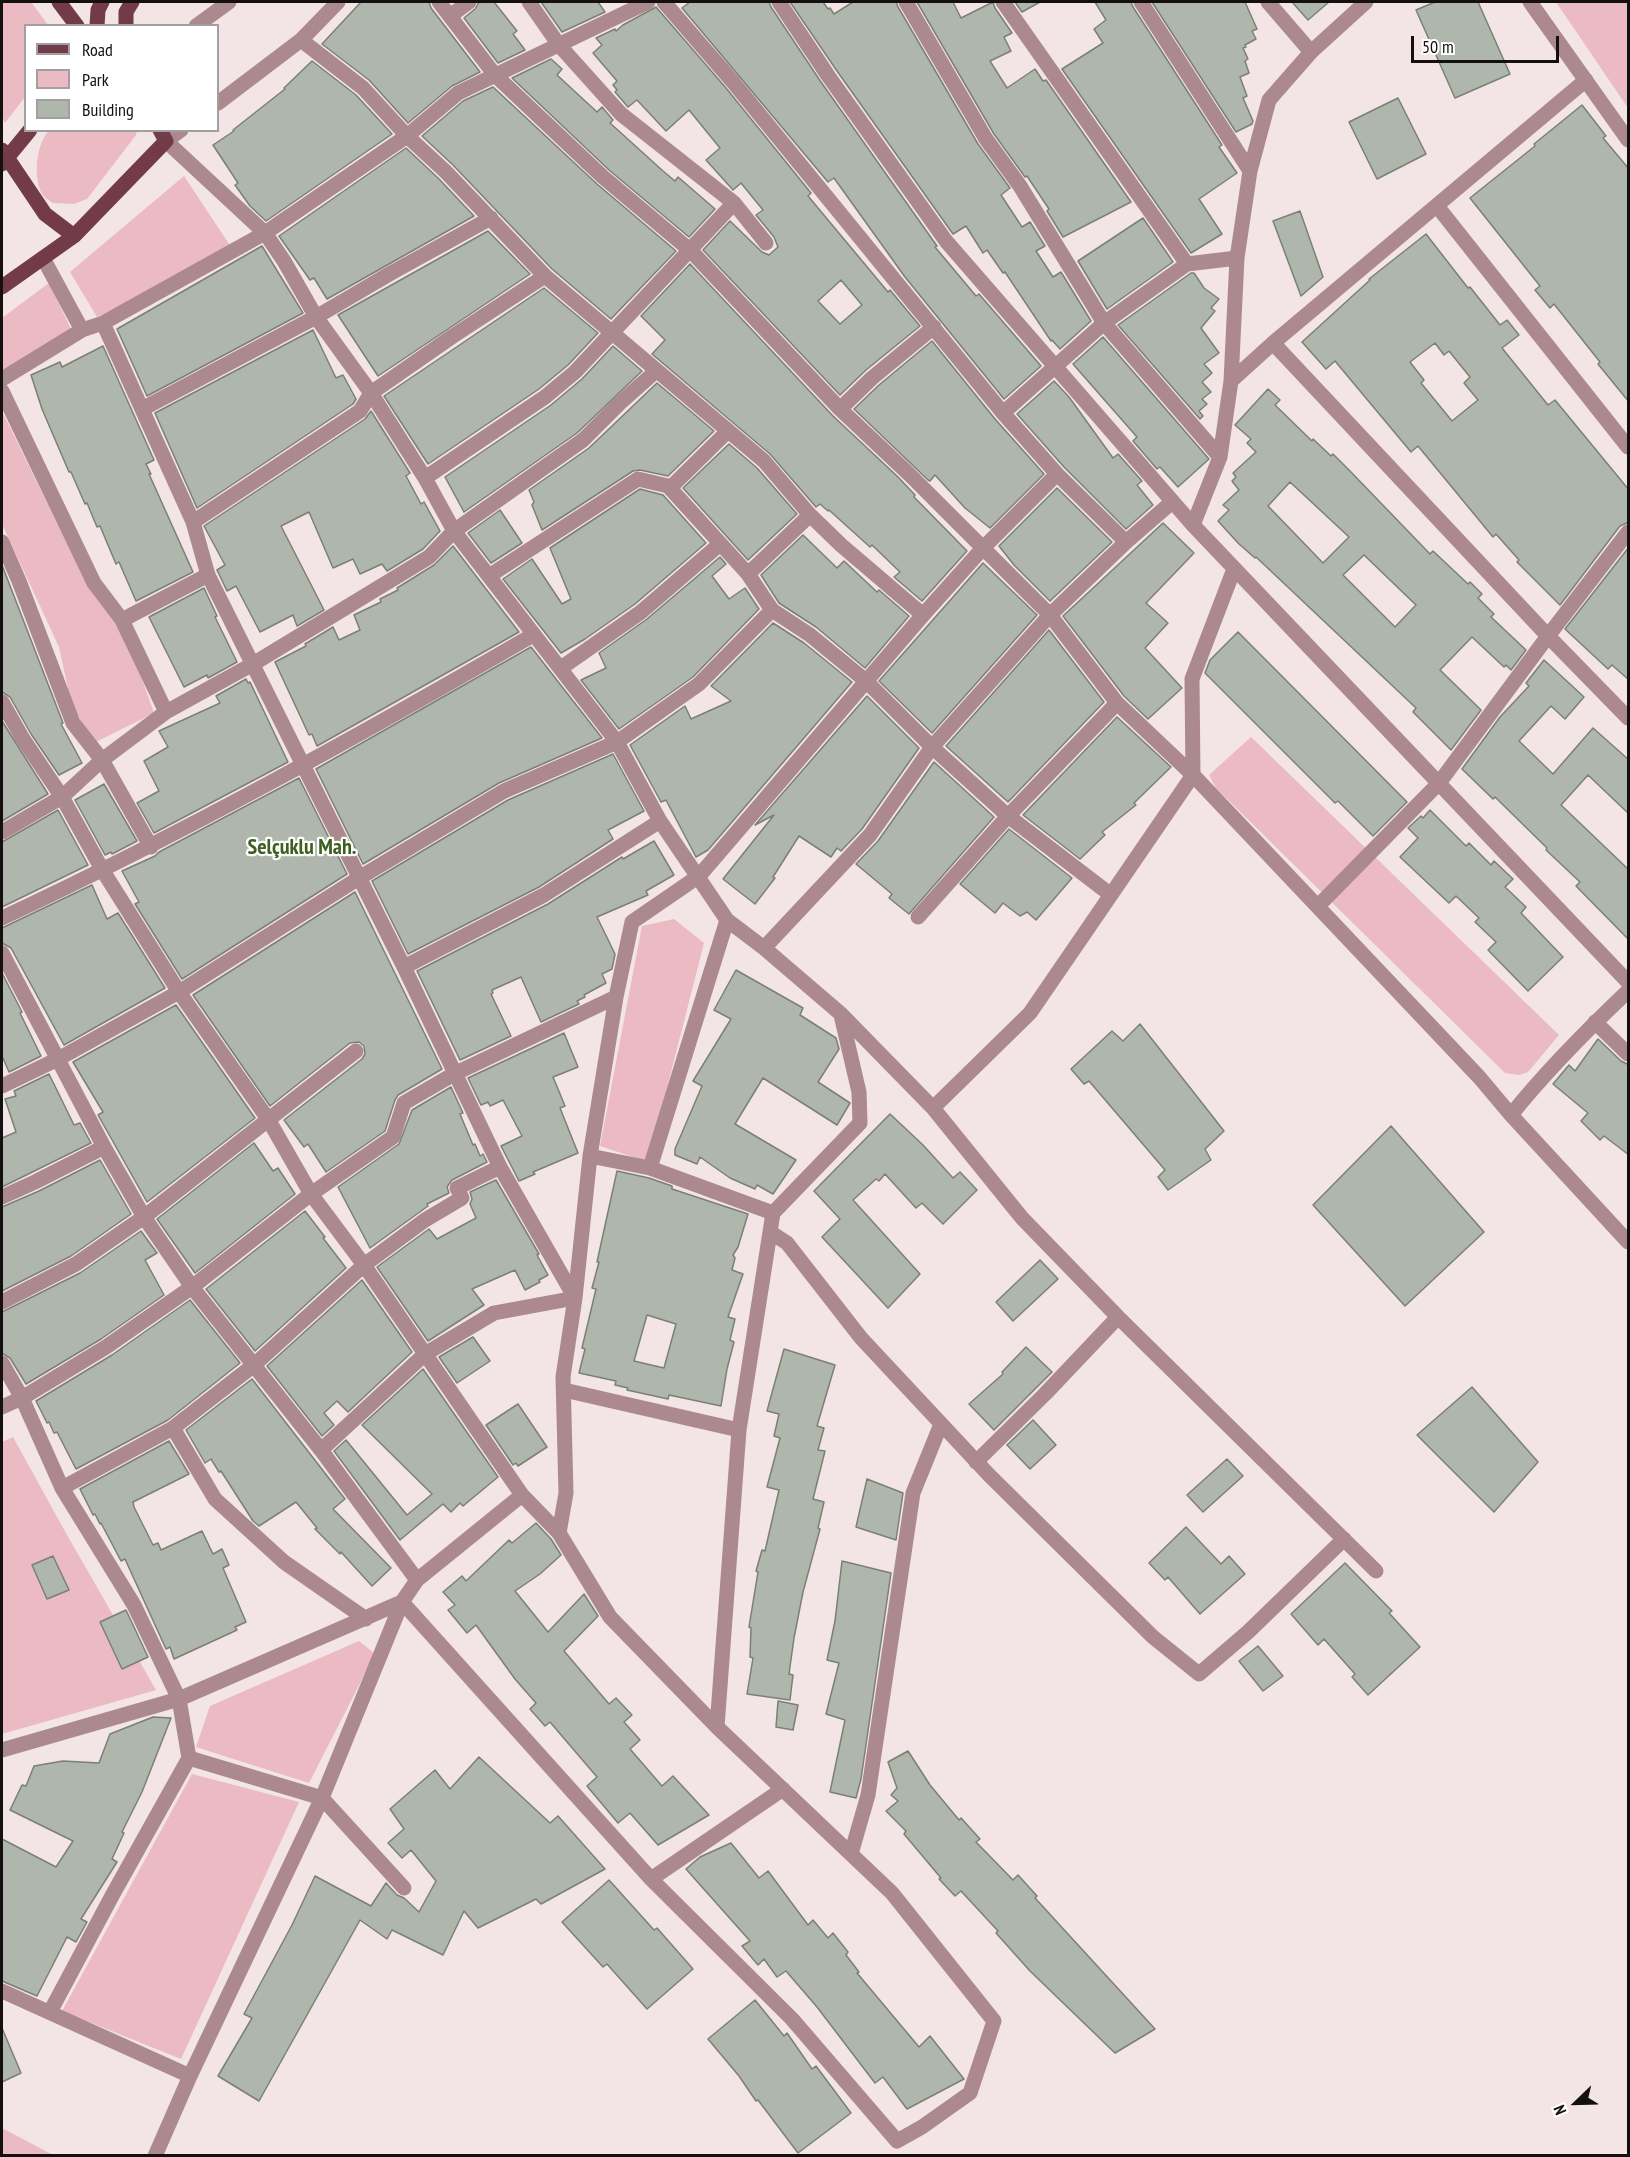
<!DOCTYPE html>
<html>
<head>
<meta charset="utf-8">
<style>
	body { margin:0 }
	#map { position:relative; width:1630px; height:2157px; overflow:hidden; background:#f3e4e6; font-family:"PT Sans Narrow",sans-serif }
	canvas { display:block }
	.frame { position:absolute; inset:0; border:3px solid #151010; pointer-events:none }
	.legend { position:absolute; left:24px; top:24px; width:195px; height:108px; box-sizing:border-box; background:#fff; border:2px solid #a19f9f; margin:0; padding:8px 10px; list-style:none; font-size:18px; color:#151010 }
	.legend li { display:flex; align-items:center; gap:12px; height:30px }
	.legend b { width:30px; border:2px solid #a19f9f }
	.north { position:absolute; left:1546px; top:2073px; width:60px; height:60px; -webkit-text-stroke:4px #fff; paint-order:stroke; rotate:247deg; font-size:16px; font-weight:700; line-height:24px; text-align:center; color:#151010 }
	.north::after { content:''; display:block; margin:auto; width:21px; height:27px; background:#151010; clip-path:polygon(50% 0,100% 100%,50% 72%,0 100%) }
	.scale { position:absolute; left:1411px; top:36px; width:148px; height:27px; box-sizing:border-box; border:3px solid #151010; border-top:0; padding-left:8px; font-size:18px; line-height:21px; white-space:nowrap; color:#151010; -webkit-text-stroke:4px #fff; paint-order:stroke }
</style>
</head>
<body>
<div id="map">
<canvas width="1630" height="2157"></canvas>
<div class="frame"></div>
<ul class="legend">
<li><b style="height:8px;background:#733b48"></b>Road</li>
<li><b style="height:16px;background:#ebbac3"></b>Park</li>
<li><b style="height:16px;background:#afb6ab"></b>Building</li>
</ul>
<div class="north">N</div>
<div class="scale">50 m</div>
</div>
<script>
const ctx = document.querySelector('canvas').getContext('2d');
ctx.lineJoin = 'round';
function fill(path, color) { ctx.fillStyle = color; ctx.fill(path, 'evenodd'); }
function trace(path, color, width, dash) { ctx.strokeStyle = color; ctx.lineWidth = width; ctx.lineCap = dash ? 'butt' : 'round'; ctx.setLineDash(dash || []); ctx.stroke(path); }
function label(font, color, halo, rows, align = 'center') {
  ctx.font = font + ' "PT Sans Narrow",sans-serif'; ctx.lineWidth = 4.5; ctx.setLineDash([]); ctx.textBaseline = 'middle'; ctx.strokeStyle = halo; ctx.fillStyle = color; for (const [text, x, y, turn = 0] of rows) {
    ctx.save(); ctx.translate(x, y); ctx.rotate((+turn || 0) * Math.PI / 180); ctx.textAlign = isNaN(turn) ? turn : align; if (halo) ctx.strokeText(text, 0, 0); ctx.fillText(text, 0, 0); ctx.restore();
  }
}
const green = new Path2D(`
	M2,2H31L48,25L26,26L25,97L5,123L2,116Z
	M1556,2H1628V108Z
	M49,131L137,130V131L136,135L87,199L74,204L53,203C50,201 44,197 42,194C33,178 36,143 49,131Z
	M184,176L235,253L97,317L70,272Z
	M49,283L71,329L2,374V318Z
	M2,411L88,587L129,642L154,713L96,742L83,725L71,702L59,647L2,524Z
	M1251,737L1559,1035L1528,1072L1519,1075L1505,1073L1216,788L1209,775Z
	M674,919L704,943L648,1162L600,1146L642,926Z
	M13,1437L67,1535L156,1690L2,1734V1442Z
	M359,1641L375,1654L309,1783L196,1747L210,1706Z
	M192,1774L299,1802L181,2059L62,2011Z
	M2,2128L53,2155H2Z`);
const building = new Path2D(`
	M361,2H429L431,8L480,72L452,86L408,123L369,80L322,44Z
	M479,2H494L517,31L513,34L525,50L498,63L464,18L475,9Z
	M541,2H598L605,12L562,32Z
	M690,2H769L771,7L821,82L937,246L935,247L976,296L979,294L1041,366L1004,399L905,277L834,178L828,182L682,8Z
	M790,2H823L828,9L830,8L834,14L853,2H896L898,7L978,144L1010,188L1001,195L1022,227L1030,222L1045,246L1036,251L1053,277L1061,272L1091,321L1060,349L1052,340L1051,341L1005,272L1003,273L987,250L983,253L966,226L953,234L837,71Z
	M917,2H953L961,18L993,2L995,8L1012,33L1004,37L1011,51L990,61L1007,88L1035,69L1043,81L1046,80L1131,202L1063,237L1047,211L1049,209L1027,176L1025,177L994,134Z
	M1015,2H1040L1022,12Z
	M1095,2H1131L1133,7L1222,145L1219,147L1237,173L1199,199L1222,234L1191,253L1062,69L1103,43L1094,29L1106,20Z
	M1152,2H1245L1257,29L1252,31L1256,39L1245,45L1246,47L1243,48L1248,59L1245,61L1249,73L1240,77L1247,96L1243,98L1253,121L1252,124L1236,132Z
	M1292,2H1329L1308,20Z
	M1435,2H1478L1510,74L1455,98L1416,10Z
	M656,7L726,88L811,193L808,196L888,292L890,290L920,326L866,370L840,395L703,250L730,221L762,252L769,255L778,247L774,237L756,215L763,210L741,183L733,190L706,160L720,148L689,110L666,131L637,100L628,107L615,92L617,90L613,85L617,81L593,53L602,45L596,38L615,29L616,31L623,25ZM841,280L862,305L840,324L818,301Z
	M551,59L562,69L557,75L597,112L602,107L613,120L610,123L663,171L675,181L678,177L715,209L689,237L609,170L512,78Z
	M312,61L356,95L392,134L266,221L250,206L235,185L238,183L213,145L234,131L233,130L285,89L284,88Z
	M493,87L597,184L676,251L611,319L552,269L453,165L422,136L463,101Z
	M1398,98L1426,154L1377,179L1349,122Z
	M1582,105L1606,136L1603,138L1629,169V402L1598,364L1600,362L1554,304L1550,308L1535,290L1540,286L1470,198L1535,146L1534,144Z
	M406,148L439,179L474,216L327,299L314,278L310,280L279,236Z
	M1300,211L1323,277L1301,296L1273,221Z
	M1143,218L1173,262L1107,309L1078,261Z
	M488,231L530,274L378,376L338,315Z
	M1426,234L1468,288L1470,287L1500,325L1507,320L1519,335L1502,348L1548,405L1555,400L1629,490V522L1620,526L1560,605L1517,562L1519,560L1496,534L1493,537L1418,446L1411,452L1335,361L1326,369L1302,342L1370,280L1369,279ZM1435,343L1444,355L1449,351L1470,377L1464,383L1478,400L1452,421L1421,383L1424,380L1410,362Z
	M262,246L303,313L147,396L117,329Z
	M690,264L833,416L898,477L915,495L914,497L967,551L922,601L894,577L900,572L872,545L870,547L829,510L828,511L820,504L816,507L770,454L652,354L665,340L641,316Z
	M1191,273H1194L1204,288L1219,299L1211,308L1215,311L1201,328L1219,353L1204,364L1212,373L1202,382L1211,392L1202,399L1207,404L1199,411L1203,416L1200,419L1118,325Z
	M544,288L598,333L568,365L539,389L428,464L384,396Z
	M313,330L336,378L343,375L356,399L353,404L197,508L155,413Z
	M1103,337L1209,459L1178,487L1160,467L1157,469L1133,441L1137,437L1073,364Z
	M932,341L995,419L1044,474L990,528L965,508L935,475L930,481L928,480L854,409L879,385Z
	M103,346L154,460L146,464L151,474H149L193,572L136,601L119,562L116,564L100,526L97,527L87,503L85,504L71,472H69L42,409L31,375L60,362L62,367Z
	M613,346L642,371L577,433L464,512L445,477L551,405L582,379Z
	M1054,381L1069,397L1113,458L1118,454L1142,481L1137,485L1153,505L1126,529L1064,467L1017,414Z
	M657,383L714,431L668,476L640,470L633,471L542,530L532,505L534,502L529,490L589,448Z
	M1268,389L1280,400L1275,405L1312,441L1313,439L1331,456L1333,454L1350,471L1430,554L1433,551L1468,584L1470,582L1482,594L1478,598L1494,614L1491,617L1526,650L1511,670L1506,665L1504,667L1472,637L1440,670L1481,710L1451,750L1413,712L1416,708L1256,557L1255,558L1239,544L1218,521L1229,510L1223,505L1239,490L1232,481L1236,477L1233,473L1256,452L1247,443L1251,439L1235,425ZM1290,482L1349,537L1323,563L1268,506ZM1364,555L1416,605L1395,627L1343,575Z
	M371,411L410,473L406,476L421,504L424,502L440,531L423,549L387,571L382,564L360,574L353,559L333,568L309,512L281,526L324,610L297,626L293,615L260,632L236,586L227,591L217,570L225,565L204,526L365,419Z
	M729,444L757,468L797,514L748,560L683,488Z
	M1057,488L1112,542L1050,601L1014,565L999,546Z
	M640,489L663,495L706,543L635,604L585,639L561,653L503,579L532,559L562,604L571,599L550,548Z
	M500,510L522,543L491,563L468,533Z
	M1163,523L1194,553L1146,603L1168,623L1145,648L1182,688L1148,719L1124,696L1063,616Z
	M803,535L837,568L844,561L877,592L879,590L909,616L865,668L816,627L779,603L761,575Z
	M453,546L519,632L317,746L312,734L309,735L275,662L306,646L305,644L333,627L339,640L360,630L354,615L381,602L380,599L398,590L397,588L434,565Z
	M1629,547V680L1612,665L1608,669L1565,629Z
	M720,557L726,564L712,576L729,599L745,588L759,609L693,677L619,729L581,680L606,668L599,653L647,619Z
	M983,563L1037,615L932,733L879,681Z
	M2,565L63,723L61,724L82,763L59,775L31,734L10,697L2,692Z
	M204,588L217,616L215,617L237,662L208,678L207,675L184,687L149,617Z
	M773,623L804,643L852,682L708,850L696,857L666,800L661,802L630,745L685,706L691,719L731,701L711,686Z
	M1049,630L1104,702L1008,802L946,746Z
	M1238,632L1407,802L1373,836L1338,801L1335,803L1205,673L1210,660Z
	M531,647L602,738L499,783L363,864L316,769Z
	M1544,660L1584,697L1565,719L1551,706L1519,741L1553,774L1593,728L1629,760V814L1588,775L1561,805L1629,870V940L1576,886L1580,882L1546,850L1547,848L1495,797L1493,799L1462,769L1500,717L1529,686L1526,683Z
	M246,679L248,683L250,682L288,762L154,833L137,803L159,791L144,761L168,747L159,731L220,703L216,696Z
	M867,696L919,748L862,829L841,851L837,848L831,857L799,836L773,877L775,878L755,904L723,879L774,815L755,825Z
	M1117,717L1171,767L1134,803L1136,805L1102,832L1105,835L1080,859L1023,815Z
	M2,721L48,794L2,821Z
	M613,754L644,811L608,830L613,839L539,887L408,954L372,881L508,800Z
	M934,762L994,817L909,914L889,898L892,894L856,864L878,841Z
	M299,778L347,874L182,979L135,904L139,902L122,871L155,856L159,852Z
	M104,784L137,841L112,854L111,852L105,855L75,800Z
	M58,810L88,865L2,907V842Z
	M1430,810L1466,846L1469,843L1491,865L1494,861L1513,879L1505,887L1526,907L1521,913L1563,957L1528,991L1488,950L1496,942L1475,922L1479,918L1456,896L1449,903L1400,857L1418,838L1408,828L1421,816L1423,818Z
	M1009,829L1072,878L1036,920L1027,912L1020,916L1003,903L995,913L960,884Z
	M654,841L674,875L646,891L648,895L597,917L615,954L612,969L602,974L606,983L584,995L585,997L577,1001L579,1004L541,1022L521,977L492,990L493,993L491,994L511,1036L460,1060L417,971L548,904L622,857L623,859Z
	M92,885L107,919L118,913L165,988L64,1045L11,948L2,943V928Z
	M355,892L442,1069L398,1095L395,1100L385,1131L326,1172L308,1144L304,1147L284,1120L362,1059L365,1054L364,1046L359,1042L350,1043L270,1106L193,995Z
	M736,970L803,1008L800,1015L836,1038L839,1049L818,1082L850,1103L837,1125L763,1078L735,1124L796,1160L773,1194L757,1185L755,1189L730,1178L700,1157L697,1164L675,1155V1149L702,1086L693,1081L731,1019L714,1010Z
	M2,973L22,1012L20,1013L41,1056L9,1072L2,1056Z
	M176,1005L255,1118L147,1202L98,1115L103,1112L73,1062Z
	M1140,1024L1224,1131L1205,1149L1211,1160L1168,1190L1158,1177L1165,1170L1089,1081L1084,1084L1071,1069L1112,1031L1123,1041Z
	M564,1033L578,1067L553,1077L565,1106L560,1108L578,1153L533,1172L535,1174L519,1181L501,1146L522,1136L503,1100L490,1106L488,1102L481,1105L468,1078Z
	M1598,1039L1621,1061L1629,1065V1155L1604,1136L1600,1140L1581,1121L1588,1113L1553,1084L1569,1065L1575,1071Z
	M49,1074L74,1125L80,1123L91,1143L2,1187V1138L16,1132L5,1099L16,1096L14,1091Z
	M451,1087L463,1113L460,1114L473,1145L475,1144L480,1156L483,1154L487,1162L452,1180L447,1187L449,1193L427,1204L428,1206L370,1248L338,1187L399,1144L412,1110Z
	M890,1114L923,1145L953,1178L960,1172L977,1190L943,1224L922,1203L916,1208L885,1174L879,1181L876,1179L853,1200L920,1274L888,1308L822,1237L840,1219L814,1191Z
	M1391,1126L1484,1232L1405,1306L1313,1205Z
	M254,1143L273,1171L278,1168L295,1194L195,1273L157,1219Z
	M100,1160L131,1214L71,1256L2,1291V1207L39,1191Z
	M617,1171L649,1178L672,1186V1189L748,1214L738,1247L733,1255L735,1258L732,1270L743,1274L728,1317L735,1319L730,1340L734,1342L727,1369L721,1406L669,1395L668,1399L627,1390L628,1388L615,1385L616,1381L579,1373L585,1349L582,1348L596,1289L592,1288L599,1262H597ZM647,1315L676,1324L664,1368L634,1361Z
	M496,1180L539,1254L537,1255L548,1275L539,1280L540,1282L525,1290L515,1270L472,1289L484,1305L428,1341L377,1267L429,1229L437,1239L476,1218L470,1204L472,1199L470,1192Z
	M305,1211L325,1237L323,1238L346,1268L255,1351L206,1289Z
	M141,1231L157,1253L145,1260L164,1295L101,1339L26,1384L10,1358L2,1353V1312L80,1273Z
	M1040,1260L1058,1279L1013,1321L996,1302Z
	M362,1280L412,1352L348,1412L337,1401L324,1413L334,1425L322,1436L267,1366Z
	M190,1300L240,1363L168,1420L76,1469L57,1432L54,1433L49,1422L47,1423L36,1401L112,1355Z
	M473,1337L490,1361L457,1383L439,1357Z
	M1026,1347L1052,1372L994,1430L969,1404L1003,1374L1002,1372Z
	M784,1349L835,1365L817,1426L824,1428L818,1450L825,1451L813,1499L824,1502L818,1528L820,1529L803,1592L794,1638L789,1674L793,1675L790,1700L747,1694L753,1658L750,1657L751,1628L749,1627L758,1572L756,1571L762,1550L765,1551L779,1490L767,1487L780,1438L774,1436L779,1414L767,1411Z
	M423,1369L498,1477L463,1506L460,1503L451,1512L443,1504L400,1540L334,1451L346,1440L407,1515L432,1494L362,1425Z
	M252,1379L345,1499L333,1509L391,1568L372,1586L341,1552L340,1554L315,1529L317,1528L296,1502L259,1526L253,1521L221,1471L219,1472L211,1459L205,1463L186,1430Z
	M1472,1387L1538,1462L1494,1512L1417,1435Z
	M518,1404L547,1447L518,1466L516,1463L513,1465L486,1425Z
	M1033,1420L1056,1445L1030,1469L1007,1445Z
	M169,1441L189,1474L133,1502L134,1507L153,1545L158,1543L161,1550L202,1531L213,1554L222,1549L229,1565L223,1568L246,1622L235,1627L237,1630L174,1659L170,1647L166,1649L125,1559L121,1561L101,1523L100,1524L95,1514L93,1515L80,1489Z
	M1227,1459L1243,1476L1203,1512L1187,1495Z
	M867,1479L903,1493L896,1540L856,1527Z
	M536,1523L551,1539L561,1555L540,1574L515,1591L548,1632L584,1594L598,1616L564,1651L609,1704L616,1698L632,1715L624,1722L640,1740L630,1749L662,1786L673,1776L709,1815L658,1845L630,1813L618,1823L587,1786L597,1777L550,1722L545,1726L530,1709L536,1703L515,1679L476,1625L467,1633L448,1610L455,1605L443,1592L462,1576L466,1581L509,1540L512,1543Z
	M1186,1527L1221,1564L1229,1556L1245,1574L1200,1614L1168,1577L1165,1580L1149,1563Z
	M53,1556L69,1590L47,1599L32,1565Z
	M842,1561L891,1573L861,1779L856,1798L830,1792L845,1720L826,1714L839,1663L827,1660L835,1621Z
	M1345,1563L1392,1611L1389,1613L1420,1647L1368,1695L1352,1677L1355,1674L1324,1639L1318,1645L1291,1614Z
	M126,1610L148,1657L122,1669L100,1622Z
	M1258,1646L1283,1676L1263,1691L1239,1661Z
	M778,1701L798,1705L793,1730L776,1727Z
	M153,1717L171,1718L142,1792L122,1832L124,1833L112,1859L117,1862L81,1919L87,1922L76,1942L67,1937L37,1996L2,1981V1839L56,1867L73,1841L10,1810L22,1785L26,1786L34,1766L63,1761L99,1763L110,1734Z
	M908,1751L930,1785L959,1820L961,1818L980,1839L976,1842L1013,1880L1018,1875L1037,1896L1035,1898L1155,2029L1115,2053L1030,1971L996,1933L998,1931L961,1891L955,1896L939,1879L941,1878L904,1834L906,1831L886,1811L898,1801L891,1795L897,1788L888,1762Z
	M479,1757L550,1823L558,1816L605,1869L541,1904L536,1899L478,1928L464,1911L443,1955L392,1930L387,1939L360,1920L259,2101L218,2076L252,2018L244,2014L292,1925L315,1876L371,1906L386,1883L397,1895L404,1898L419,1912L436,1881L411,1850L402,1858L388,1843L404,1829L390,1809L435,1770L450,1789Z
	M731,1843L759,1878L768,1871L808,1925L813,1920L828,1938L833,1933L848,1952L846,1955L859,1972L857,1973L919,2047L930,2036L964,2079L907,2109L883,2077L875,2083L817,2007L786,1971L777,1977L764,1959L758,1965L742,1946L750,1941L686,1869L700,1857Z
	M609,1880L654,1930L657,1928L693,1969L647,2009L607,1964L603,1967L562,1922Z
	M755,2000L784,2036L787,2033L812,2069L816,2066L851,2113L798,2153L758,2100L756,2101L739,2076L708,2039Z
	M2,2028L21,2073L2,2082Z`);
const minor = new Path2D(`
	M439,2L495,75L603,177L691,251L840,409L909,474L1050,615L1117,703L1193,775L1479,1077L1511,1115L1628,1242
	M664,2L733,82L1003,413L1057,474L1126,542
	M779,2L829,77L946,241L1193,525L1628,982
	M906,2L986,139L1020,186L1104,323L1220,457
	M1003,2L1187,264
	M1141,2L1250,171
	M1268,2L1311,52
	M1530,2L1628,140
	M450,16L469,2
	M196,26L229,2
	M301,40L363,88L407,136L446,172L545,276L764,461L810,515L841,545L923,615
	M218,103L301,40L338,2
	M181,130L166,141L265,233L284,261L316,317L371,393L425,478L454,531L617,742L660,821L727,920L764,948L841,1014L933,1108L1022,1218L1118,1317L1376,1571
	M734,203L766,243
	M1437,206L1628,447
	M43,258L82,330L103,323
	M1273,343L1548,636L1628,718
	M2,379L82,330
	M1231,381L1273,343L1586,80
	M2,391L94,583L122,620L166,712
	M142,409L316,317L391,273L491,218
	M840,409L872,378L934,327
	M1003,413L1104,323L1187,264L1237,258
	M425,478L545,397L575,372L734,203L621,114L559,45L529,2
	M670,488L728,431
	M193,522L360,411L371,393L453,336L545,276
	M1193,525L1220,457L1231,381L1237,258L1250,171L1269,100L1311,52L1366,2
	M2,542L19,581L73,723L102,760L151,847
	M748,574L810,515
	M489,576L638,479L668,486L748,574L772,610L810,635L866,681L932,747L1008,816L1111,895
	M122,620L208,575
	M561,668L641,612L720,544
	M2,702L23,739L62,797L103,871L179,992L268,1119L311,1194L364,1265L522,1495L559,1533L610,1617L717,1727L892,1893L994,2021L970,2093L922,2127L897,2141L792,2019L651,1879L402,1602L179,1699L2,1750
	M2,832L62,797L102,760L166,712L253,664L429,557L454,531L583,440L620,403L656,371
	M1318,906L1439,783L1548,636L1628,532
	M918,917L1008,816L1117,703
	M2,918C184,833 359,736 533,635
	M764,948L870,835L932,747L1050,615L1126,542L1172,502
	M2,953L104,1147L144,1217L192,1287L321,1450L417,1580
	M404,967L544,895L660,821
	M1595,1022L1628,1054
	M2,1086L58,1059L179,992L359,878L504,791L617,742L699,684L772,610
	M933,1108L1030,1013L1193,775L1192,679L1234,569
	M1511,1115C1546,1071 1587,1030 1628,991
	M590,1156L650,1168L773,1213
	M650,1168L727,920
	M2,1197L35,1182L104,1147
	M770,1232L787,1243L861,1338L989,1475L1153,1637L1199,1674L1248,1632L1344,1539
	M2,1302L76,1264L144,1217L356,1051
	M2,1363L22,1398L62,1488L134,1605L179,1699L189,1758L113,1894L50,2012
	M564,1390L739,1430
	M2,1407L22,1398L106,1347L192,1287L311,1194L393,1137L404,1103L454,1074L616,997
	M173,1428L215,1499L284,1562L366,1619
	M321,1450L425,1354L494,1313L575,1298L500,1167L404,967L208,575L193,522L103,323L265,233L407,136L458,93L648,2
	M976,1462L1045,1394L1118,1317
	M62,1488L173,1428L254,1365L364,1265L425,1220L462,1198L457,1188L500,1167
	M559,1533L566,1493L563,1377L575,1298L590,1156L616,997L632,922L699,876L923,615L983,548L1057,474
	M717,1727L739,1430L773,1213L860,1123L859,1092L841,1015
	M189,1758L322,1798L404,1888
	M851,1854L868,1795L913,1493L941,1424
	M651,1879L783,1789
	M2,1991L190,2076
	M155,2156L190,2076L322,1798L402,1602L417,1580L522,1495`);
const major = new Path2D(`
	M59,2L77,26
	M97,26L98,10L102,2
	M126,26V12L132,2
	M2,150L45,214L74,236
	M2,164L30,130
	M2,287L74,236L166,141L160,130`);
const districtNames = [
	["Selçuklu Mah.",302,848]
];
fill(green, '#ebbac3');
fill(building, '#afb6ab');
trace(building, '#7a8075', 1.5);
trace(minor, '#ab898f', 15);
trace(major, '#733b48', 15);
label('bold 22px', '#3d5f1f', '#fff', districtNames);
</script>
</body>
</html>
